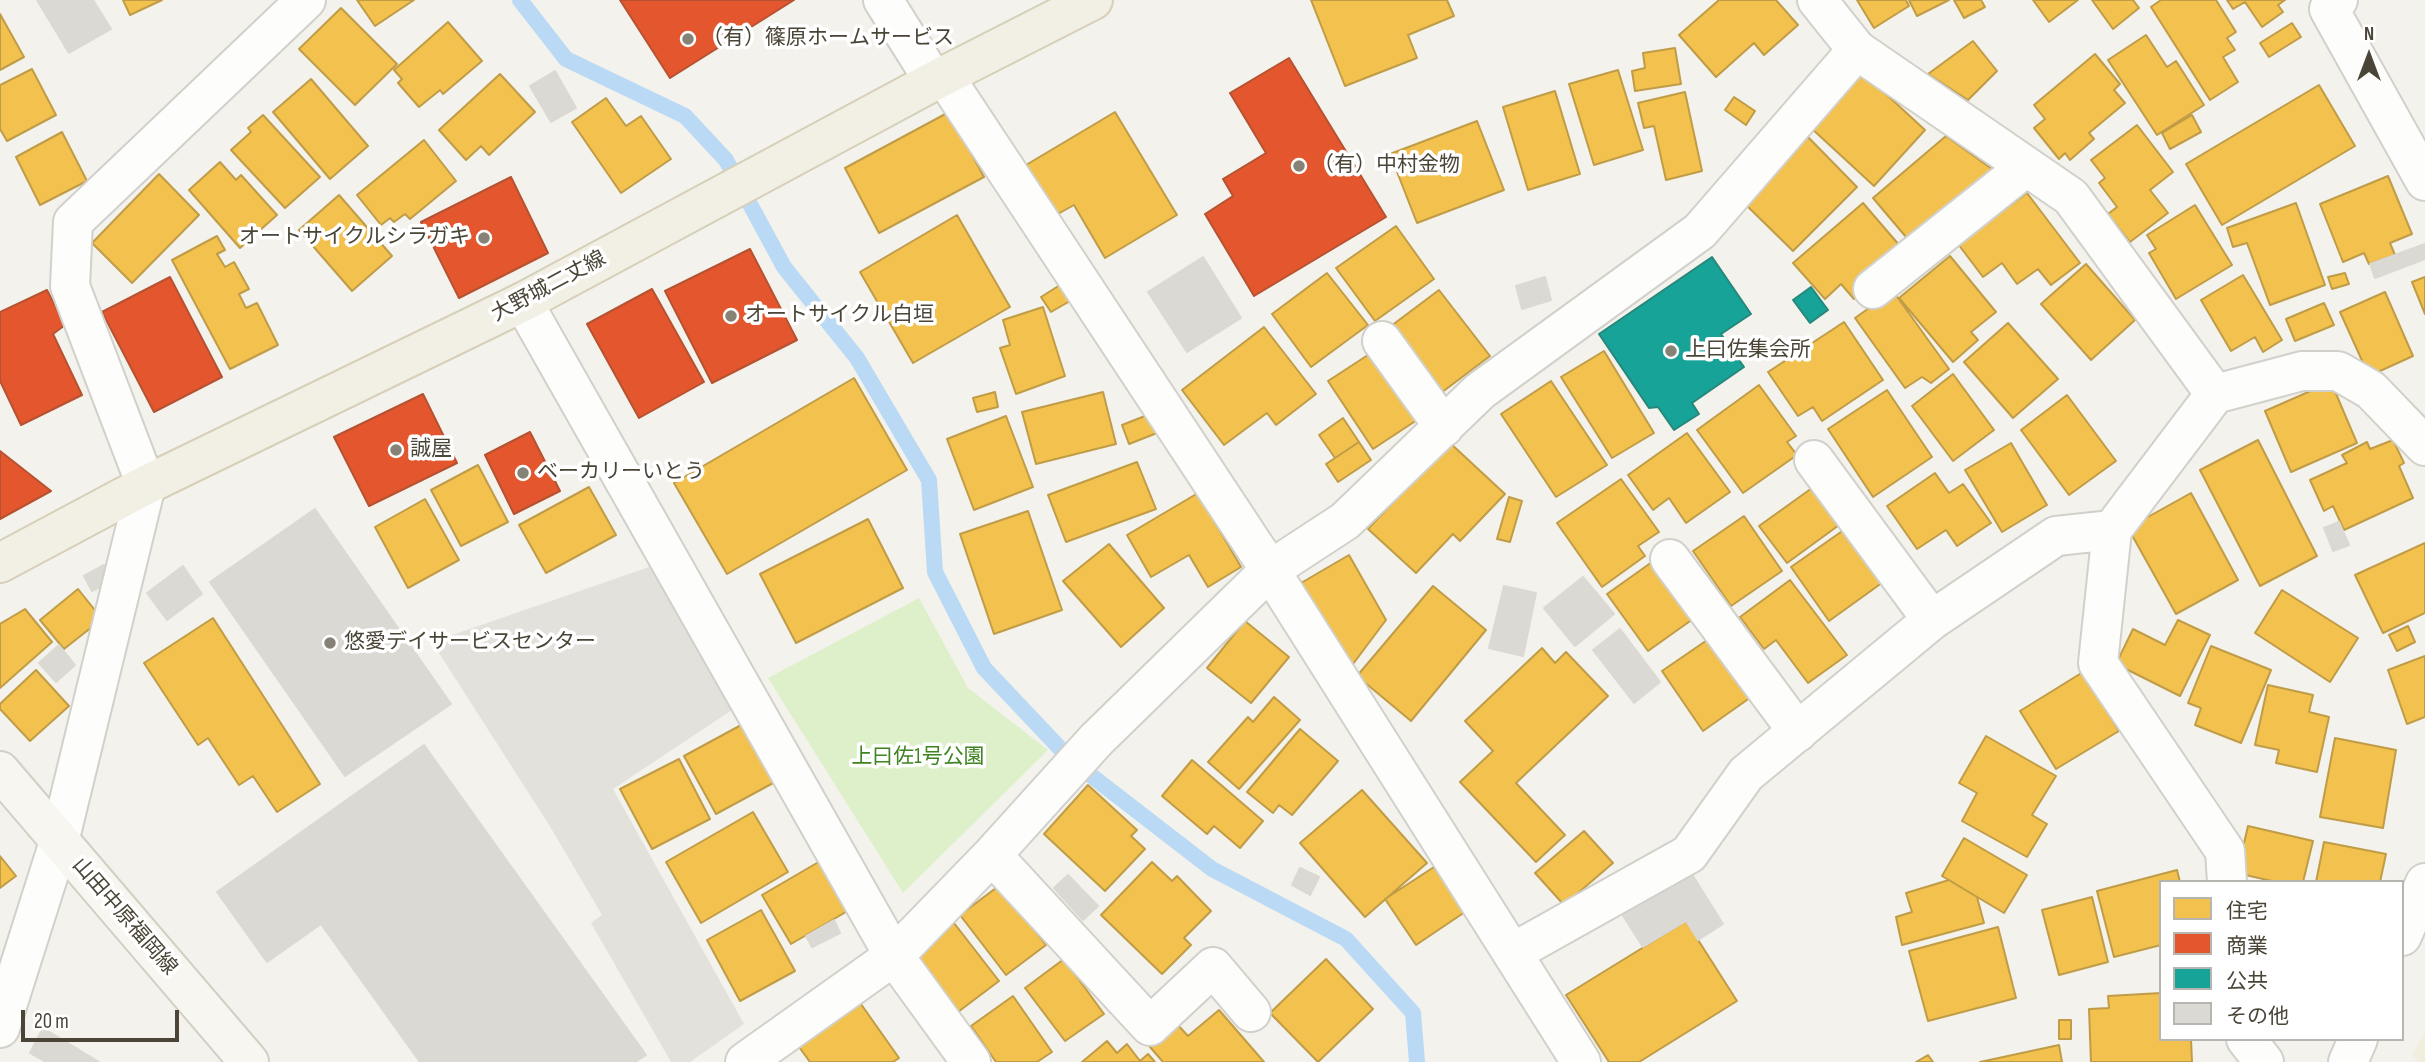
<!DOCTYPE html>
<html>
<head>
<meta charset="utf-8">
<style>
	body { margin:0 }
	#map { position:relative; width:2425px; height:1062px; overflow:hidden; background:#f3f2ec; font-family:"Sofia Sans Condensed","Noto Sans JP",sans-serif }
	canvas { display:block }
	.legend { position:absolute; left:2159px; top:880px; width:245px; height:161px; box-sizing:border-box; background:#fff; border:2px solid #b7b5af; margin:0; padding:9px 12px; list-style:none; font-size:21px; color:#4b4537 }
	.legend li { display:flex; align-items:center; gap:14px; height:35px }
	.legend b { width:35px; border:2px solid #b7b5af }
	.north { position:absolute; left:2334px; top:21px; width:70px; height:70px; -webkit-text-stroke:5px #fff; paint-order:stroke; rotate:0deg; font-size:19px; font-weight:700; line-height:28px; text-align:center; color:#4b4537 }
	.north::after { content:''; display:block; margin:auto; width:24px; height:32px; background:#4b4537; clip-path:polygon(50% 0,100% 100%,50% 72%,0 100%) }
	.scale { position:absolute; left:21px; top:1010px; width:158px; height:32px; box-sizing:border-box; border:4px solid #4b4537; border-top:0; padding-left:9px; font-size:21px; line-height:24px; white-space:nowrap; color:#4b4537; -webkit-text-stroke:5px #fff; paint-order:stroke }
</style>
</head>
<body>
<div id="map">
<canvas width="2425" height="1062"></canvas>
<ul class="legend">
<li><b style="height:19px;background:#f2c14e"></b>住宅</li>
<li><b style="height:19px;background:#e4572e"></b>商業</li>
<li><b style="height:19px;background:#17a398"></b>公共</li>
<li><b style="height:19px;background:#dbd9d3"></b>その他</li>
</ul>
<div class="north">N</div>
<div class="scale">20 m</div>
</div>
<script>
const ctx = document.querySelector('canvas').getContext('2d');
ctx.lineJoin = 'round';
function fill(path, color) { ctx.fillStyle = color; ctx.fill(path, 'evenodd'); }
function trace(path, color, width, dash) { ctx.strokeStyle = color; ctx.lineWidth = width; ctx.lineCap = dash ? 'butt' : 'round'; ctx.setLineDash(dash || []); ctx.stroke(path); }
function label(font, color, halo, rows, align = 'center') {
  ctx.font = font + ' "Sofia Sans Condensed","Noto Sans JP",sans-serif'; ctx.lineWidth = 7; ctx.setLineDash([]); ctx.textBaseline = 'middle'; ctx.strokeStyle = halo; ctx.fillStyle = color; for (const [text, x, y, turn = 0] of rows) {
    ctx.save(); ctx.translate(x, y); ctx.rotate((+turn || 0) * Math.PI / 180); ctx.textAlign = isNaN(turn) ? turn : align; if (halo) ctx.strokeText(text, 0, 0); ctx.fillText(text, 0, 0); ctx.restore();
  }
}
const education = new Path2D(`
	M2425,1032V1062H2419L2412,1056Z`);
const green = new Path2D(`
	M919,598L968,688L1048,750L903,893L768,678Z`);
const parking = new Path2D(`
	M655,565L741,704L613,789L744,1024L690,1062H671L591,923L602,915L551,828L432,642Z`);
const homes = new Path2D(`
	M123,0H162L130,15Z
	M357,0H414L375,26Z
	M1311,0H1447L1454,16L1408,35L1417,58L1345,86Z
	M1719,0H1776L1798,25L1764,55L1754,43L1716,77L1679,35Z
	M1857,0H1906L1909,6L1874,28Z
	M1909,0H1949L1917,16Z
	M1954,0H1981L1985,7L1964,18Z
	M2033,0H2078L2049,22Z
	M2092,0H2133L2139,8L2113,29Z
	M2161,0H2216L2236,32L2227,38L2235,50L2223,57L2238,82L2210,100L2151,7Z
	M2227,0H2285L2278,5L2283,12L2262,27L2245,2L2233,9Z
	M341,8L397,64L355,105L299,49Z
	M0,14L24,57L0,70Z
	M448,22L482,61L443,94L440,90L419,107L398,83L402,79L394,70Z
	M2292,23L2301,37L2269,57L2260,43Z
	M2146,35L2167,67L2176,61L2204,105L2157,135L2108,60Z
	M1973,41L1997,71L1968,100L1928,74Z
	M1675,48L1681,84L1635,91L1632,71L1645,68L1643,53Z
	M2095,54L2120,84L2114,90L2125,103L2089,133L2094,139L2070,160L2065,153L2059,159L2034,128L2045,119L2034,105Z
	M32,69L56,115L7,141L0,129V85Z
	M1618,70L1643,150L1594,165L1569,84Z
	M1861,71L1925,130L1874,186L1810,127Z
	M500,74L535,112L489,155L481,146L466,160L439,130Z
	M311,79L368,146L330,179L273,112Z
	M2319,85L2355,146L2222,225L2186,164Z
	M1555,91L1580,174L1528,190L1503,107Z
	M1685,92L1702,171L1666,180L1654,126L1644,128L1638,103Z
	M1734,97L1755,111L1746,125L1725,110Z
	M606,98L626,126L641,116L671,159L621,193L572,122Z
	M949,112L984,177L879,233L845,168Z
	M1115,112L1177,215L1105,258L1074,205L1056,215L1026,165Z
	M263,115L320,177L285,208L231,150L251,132L248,128Z
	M2192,115L2201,132L2170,149L2162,133Z
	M1477,121L1504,190L1417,223L1390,154Z
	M2137,125L2173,172L2150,190L2168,213L2130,242L2108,214L2117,207L2099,183L2105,178L2091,160Z
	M62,132L87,181L40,205L16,157Z
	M1805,134L1857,187L1793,251L1740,199Z
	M1946,136L2003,177L1917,250L1873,198Z
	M424,140L456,181L410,219L405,214L394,222L390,218L381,225L357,195Z
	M220,162L236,180L241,175L277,215L240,248L189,190Z
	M159,174L199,215L132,283L92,243Z
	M2388,176L2412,234L2390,243L2395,255L2369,264L2364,253L2343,262L2320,204Z
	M2027,193L2080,263L2051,285L2038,269L2017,284L2002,263L1983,277L1958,244Z
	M339,195L392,256L352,291L299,230Z
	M1863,203L1906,253L1854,299L1841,284L1825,299L1793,263Z
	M2296,203L2325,285L2270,305L2247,243L2233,247L2227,228Z
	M2195,205L2232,265L2176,299L2149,253L2156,249L2147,235Z
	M957,215L1010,307L913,363L860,272Z
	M1396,226L1434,279L1375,321L1336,268Z
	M217,236L225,250L217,254L225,267L234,262L249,289L239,294L246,308L257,303L278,345L230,369L172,260Z
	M1950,256L1996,312L1971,332L1978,340L1953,362L1899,298Z
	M2086,264L2135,320L2091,360L2041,304Z
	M1327,273L1368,325L1311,367L1272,314Z
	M2345,273L2349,284L2332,289L2328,277Z
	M2243,275L2282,340L2263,352L2255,337L2231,351L2201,300Z
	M2425,277V314L2412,282Z
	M1060,285L1070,301L1051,312L1041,297Z
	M1439,290L1490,356L1441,393L1391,326Z
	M1893,291L1949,369L1931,383L1922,377L1905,388L1855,318Z
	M2385,292L2413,356L2369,376L2340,312Z
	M2324,303L2334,325L2295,341L2286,319Z
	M1043,307L1065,376L1016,394L1000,348L1010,345L1003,320Z
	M1844,322L1883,380L1822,421L1813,407L1798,416L1768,372Z
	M2008,323L2058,379L2013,418L1964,362Z
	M1264,327L1316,394L1276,425L1267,413L1224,445L1182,390Z
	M1604,351L1654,433L1612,458L1561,377Z
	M1371,353L1417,420L1373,449L1328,381Z
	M1953,374L1994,430L1953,461L1912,406Z
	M854,378L907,470L727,574L674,483Z
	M1551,381L1607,465L1556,497L1501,414Z
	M2331,382L2357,443L2291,472L2265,411Z
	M1759,385L1796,436L1787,442L1797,455L1743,493L1697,430Z
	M1887,390L1932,457L1873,497L1828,429Z
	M995,392L998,407L977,412L973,398Z
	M1103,392L1116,444L1036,464L1022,412Z
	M2067,395L2116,461L2069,495L2021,430Z
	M1150,414L1157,433L1129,444L1122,425Z
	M1006,416L1033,487L974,510L947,439Z
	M1343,418L1359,442L1335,458L1319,435Z
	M1687,433L1730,492L1686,523L1669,498L1653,510L1628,475Z
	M2258,440L2317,556L2260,586L2200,470Z
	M2393,440L2404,463L2399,466L2413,498L2344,530L2333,506L2324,511L2310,480L2347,463L2342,455L2367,442L2370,449Z
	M1359,442L1371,460L1338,482L1326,464Z
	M1449,442L1505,494L1460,541L1453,534L1416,573L1368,529Z
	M2011,443L2047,505L2002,532L1965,470Z
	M1137,462L1156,509L1066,542L1048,495Z
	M478,465L508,522L461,546L431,490Z
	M1935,473L1949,493L1963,484L1991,523L1957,546L1946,530L1917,549L1887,506Z
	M1621,479L1659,532L1638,546L1645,556L1602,587L1557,523Z
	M1819,483L1846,520L1787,563L1759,526Z
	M589,487L616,535L546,573L519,525Z
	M1198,493L1241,567L1208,587L1189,555L1151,577L1127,535Z
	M2191,493L2238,580L2176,614L2128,528Z
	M1509,497L1522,501L1510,542L1497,539Z
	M425,499L459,560L408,588L375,527Z
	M1028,511L1062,610L994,634L960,534Z
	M1744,516L1782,571L1731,606L1693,551Z
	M868,519L903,588L796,643L760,574Z
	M1848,527L1886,580L1829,621L1791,567Z
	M2425,543V613L2383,633L2355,575Z
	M1109,544L1164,608L1121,647L1063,581Z
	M1349,555L1386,620L1350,668L1301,583Z
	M1659,557L1700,614L1648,651L1607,594Z
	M1790,580L1847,655L1808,683L1776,640L1764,649L1740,617Z
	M1433,586L1486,630L1411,721L1357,676Z
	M78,589L102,619L64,649L40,620Z
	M2282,590L2358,638L2330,682L2255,633Z
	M25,609L52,642L0,688V624Z
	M213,618L320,784L277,812L253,776L239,785L208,738L198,745L144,663Z
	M2178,620L2210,635L2180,696L2116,664L2133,629L2165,645Z
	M1245,621L1289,657L1251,703L1207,668Z
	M2408,626L2415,642L2397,651L2389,635Z
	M1713,636L1754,695L1703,731L1662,671Z
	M2211,646L2271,670L2241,743L2195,725L2201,708L2188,703Z
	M1542,648L1555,663L1566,652L1608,696L1516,783L1565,835L1536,862L1460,782L1493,751L1465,721Z
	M2425,656V717L2407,724L2388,670Z
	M36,670L69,706L30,741L0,709V704Z
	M2083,672L2119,731L2056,769L2020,711Z
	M2268,685L2313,695L2309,712L2329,717L2317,772L2276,763L2279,750L2255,745Z
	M1274,697L1300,720L1239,789L1208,762L1248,717L1253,722Z
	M743,724L775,782L716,814L684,756Z
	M1300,729L1338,761L1292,815L1279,805L1273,813L1247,792Z
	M1986,736L2056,776L2032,815L2047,824L2027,857L1962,821L1977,793L1959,783Z
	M2335,738L2396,750L2383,828L2320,817Z
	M679,759L710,819L652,849L620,789Z
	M1192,760L1263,821L1240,848L1214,826L1207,834L1162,796Z
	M1088,785L1137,830L1131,836L1145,849L1105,891L1044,834Z
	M1362,790L1427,863L1365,917L1300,843Z
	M753,812L788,872L701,923L666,862Z
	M2248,826L2313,841L2303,882H2276L2237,873Z
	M1584,831L1613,863L1564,905L1535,873Z
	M1964,838L2027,875L2004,913L1942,876Z
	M2324,842L2386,854L2380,882H2316Z
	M0,856L16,876L0,888Z
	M822,860L851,909L791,944L762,895Z
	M1152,862L1172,881L1177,876L1211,911L1184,938L1191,945L1162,974L1101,915Z
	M1434,867L1465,912L1416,945L1385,899Z
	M2177,870L2180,882H2161V945L2114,957L2097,891Z
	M1949,880L1977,897L1984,923L1902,945L1896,917L1912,912L1906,893Z
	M1000,885L1046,945L1006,975L960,915Z
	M2092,897L2108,962L2059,975L2042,910Z
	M761,910L795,971L740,1001L707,940Z
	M1686,921L1737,1001L1639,1062H1609L1566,995Z
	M954,923L999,981L958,1012L913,953Z
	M1998,927L2016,998L1928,1021L1909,951Z
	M1064,959L1104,1014L1065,1041L1025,988Z
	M1326,959L1373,1009L1318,1062L1270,1013Z
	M2161,993V1039H2191L2192,1062H2091L2089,1009L2109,1008L2108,996Z
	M1013,996L1052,1052L1037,1062H996L971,1026Z
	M856,997L899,1058L893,1062H810L794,1040Z
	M1219,1010L1264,1062H1163L1150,1047L1177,1024L1188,1036Z
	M2059,1020H2071V1039H2059Z
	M1107,1041L1117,1053L1127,1044L1140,1061L1148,1054L1155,1062H1082Z
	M2059,1045L2062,1062H1980Z
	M1928,1055L1933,1062H1916Z`);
const shops = new Path2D(`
	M620,0H794L670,78Z
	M1289,58L1386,217L1254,296L1205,214L1233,196L1223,179L1266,153L1230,93Z
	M511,177L548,253L459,298L421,222Z
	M750,249L797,340L712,383L665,291Z
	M170,277L222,377L154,412L102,312Z
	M652,289L704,382L639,418L587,324Z
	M47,290L65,325L53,334L82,395L21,425L0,381V312Z
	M423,394L457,463L369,506L334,437Z
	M530,432L560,491L514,514L485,455Z
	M0,451L51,491L0,519Z`);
const public = new Path2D(`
	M1712,257L1751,314L1721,334L1744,367L1692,403L1699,414L1674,430L1658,407L1649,408L1599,334Z
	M1811,287L1828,310L1810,323L1793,300Z`);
const stream = new Path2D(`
	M520,0L566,59L685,116L726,160L784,267L857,358L929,480L935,572L984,668L1071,760L1212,869L1346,939L1413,1013L1417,1062`);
const building = new Path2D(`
	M37,0H93L111,29L69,53Z
	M555,71L576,108L551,122L530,86Z
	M2425,244V259L2375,278L2370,264Z
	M1203,257L1241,318L1187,352L1148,292Z
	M1545,277L1551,300L1522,309L1516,286Z
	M315,509L451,704L345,776L210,582Z
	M2339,522L2349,545L2333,551L2324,528Z
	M104,565L113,580L92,591L84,576Z
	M183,566L202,594L167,620L147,593Z
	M1583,577L1614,614L1575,646L1544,608Z
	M1504,586L1536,593L1523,656L1489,648Z
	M1620,629L1660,682L1634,703L1593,650Z
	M59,645L75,665L56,682L39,663Z
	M424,745L646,1055L635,1062H420L321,924L267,962L217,892Z
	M1300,868L1319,877L1310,895L1292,885Z
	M1688,868L1723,924L1698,940L1686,921L1643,947L1620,911Z
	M1068,875L1098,906L1083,920L1054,888Z
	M834,920L840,933L812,947L806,936Z
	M43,1028L99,1062H46L30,1053Z`);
const minor = new Path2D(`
	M883,0L934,81
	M1817,0L1857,50L2071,197L2215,394
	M2338,0L2329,9L2425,181
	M944,76L1270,570L1581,1062
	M1873,289L2026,167
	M523,302L894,956L971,1062
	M1382,341L1444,427
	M1814,460L1932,620
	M1670,559L1798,732
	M992,855L1150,1026L1213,967L1251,1012
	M2227,882L2225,851L2098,663L2112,530L2215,394L2302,371H2338L2371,390L2425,446
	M2402,936L2425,883
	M1512,953L1689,854L1746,774L1932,620L2056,536L2112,530
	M0,1028L59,842L146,485L70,286L73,222L306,0
	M2246,1039L2264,1062
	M745,1062L894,956L992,855L1096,740L1270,570L1345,521L1480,391L1700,231L1857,50
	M2348,1062L2358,1039`);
const secondary = new Path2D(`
	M0,771L249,1062`);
const primary = new Path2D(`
	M0,563L146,485L523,302L934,81L1093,0`);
const markers = [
	[688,39,7,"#868276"],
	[1299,166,7,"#868276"],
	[484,238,7,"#868276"],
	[731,316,7,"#868276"],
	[1671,351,7,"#868276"],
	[396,450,7,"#868276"],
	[523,473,7,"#868276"],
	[330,643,7,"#868276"]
];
const poiNames = [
	["（有）篠原ホームサービス",702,39],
	["（有）中村金物",1313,166],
	["オートサイクルシラガキ",470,238,"right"],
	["オートサイクル白垣",745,316],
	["上曰佐集会所",1685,351],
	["誠屋",410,450],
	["ベーカリーいとう",537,473],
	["悠愛デイサービスセンター",344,643]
];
const streetNames = [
	["大野城二丈線",549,287,-28],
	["山田中原福岡線",124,917,49]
];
const parkNames = [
	["上曰佐1号公園",918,758]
];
fill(education, '#f2eede');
fill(green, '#def0ca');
fill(parking, '#e2e1dc');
fill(homes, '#f2c14e');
trace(homes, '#c09c47', 2);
fill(shops, '#e4572e');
trace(shops, '#b65231', 2);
fill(public, '#17a398');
trace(public, '#27877b', 2);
trace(stream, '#bad9f4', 16);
fill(building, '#dbd9d3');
trace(building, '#dcd9d2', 2);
trace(minor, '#d1d0ca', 42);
trace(secondary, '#d3d0c3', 42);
trace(primary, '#d7d0b8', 42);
trace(minor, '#fdfdfc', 38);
trace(secondary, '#f7f6f0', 38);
trace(primary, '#f2efe5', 38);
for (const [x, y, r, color] of markers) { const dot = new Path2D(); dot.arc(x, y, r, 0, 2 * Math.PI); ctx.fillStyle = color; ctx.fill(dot); trace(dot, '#fff', 2.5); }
label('21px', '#4b4537', '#fff', poiNames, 'left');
label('21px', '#4b4537', '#fff', streetNames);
label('21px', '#408422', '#fff', parkNames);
</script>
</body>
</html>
